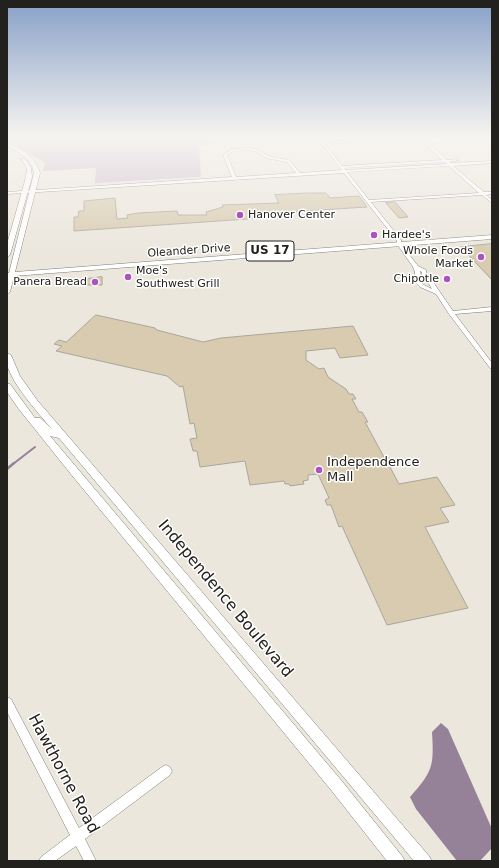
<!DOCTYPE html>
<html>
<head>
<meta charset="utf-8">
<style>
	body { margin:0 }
	#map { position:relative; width:499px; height:868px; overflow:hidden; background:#ece7dd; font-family:"DejaVu Sans",sans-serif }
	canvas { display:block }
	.frame { position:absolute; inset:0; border:8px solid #23211d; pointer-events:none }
</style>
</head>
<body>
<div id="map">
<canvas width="499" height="868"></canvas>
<div class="frame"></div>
</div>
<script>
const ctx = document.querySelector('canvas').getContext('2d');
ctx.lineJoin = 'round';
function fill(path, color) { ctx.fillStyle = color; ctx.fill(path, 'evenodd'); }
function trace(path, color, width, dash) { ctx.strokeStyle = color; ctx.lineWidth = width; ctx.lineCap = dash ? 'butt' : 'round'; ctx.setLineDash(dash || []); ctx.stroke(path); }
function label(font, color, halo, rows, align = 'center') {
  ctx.font = font + ' "DejaVu Sans",sans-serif'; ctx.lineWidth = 3; ctx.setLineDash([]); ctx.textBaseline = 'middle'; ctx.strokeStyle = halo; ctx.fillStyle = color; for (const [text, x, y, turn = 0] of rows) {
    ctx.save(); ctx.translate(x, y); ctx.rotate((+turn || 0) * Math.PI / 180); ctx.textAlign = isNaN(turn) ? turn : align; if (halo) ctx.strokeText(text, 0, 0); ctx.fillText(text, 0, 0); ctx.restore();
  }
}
const green = new Path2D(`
	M7,136H209L217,142L199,146L201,176L199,177L95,183L96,168L43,171L45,163L7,140Z`);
const water = new Path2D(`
	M441,723L448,729L492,829V848L480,861H457L416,809L410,797C433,771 434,766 432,732Z`);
const streamFar1 = new Path2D(`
	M13,464L35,447`);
const stream = new Path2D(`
	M7,469L14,463`);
const building = new Path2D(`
	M307,193H326L330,198L359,196L367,207L274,213L273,216L262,218L74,231V217H78L79,211H84V201L115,198L117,219L128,218L127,215L138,213L177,211L178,215H207L206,212L223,207L222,205L279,203L275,195Z
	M395,202L408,217L399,218L386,203Z
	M492,244V280L461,247Z
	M102,277V285H87V279Z
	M96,315L155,328L157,330L203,342L221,338L353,326L368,355L340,358L335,348L306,351V360L319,369L324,368L328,377L346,389L349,394H353L356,399H352L359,412H362L368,422H365L385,459L389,458L393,467H390L399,484L437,477L455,505L440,508L449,522L425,527L468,608L387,625L342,526L339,527L331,505H327L325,500L329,498L318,474L308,475V480L303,481L304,484L290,486L289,484H285L284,481L250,485L245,461L200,467L197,451H193L190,439L197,438L194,423L190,424L183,386L180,387L167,376L56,351L62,346L54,344L59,340L66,342Z`);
const minor = new Path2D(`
	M315,136H319L323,142L416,136H444L423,138L447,160L457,159L459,160L449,162L451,163L492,161V163L453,166L484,192H492V194L486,195L492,200V203L482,195L371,202L401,240V244L418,266L426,270L427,278L433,282L453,311L492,307V311L455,314L492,363V369L490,368L449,314L436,294L420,287L415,282V272L413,267L397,244V241L344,173L7,194V192L232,177L223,155L232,149L249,148L259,150L268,156L289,160L300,173L342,170ZM419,138L442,160L342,166L325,144ZM249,150L257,152L266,158L287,162L296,173L236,177L227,155L234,151ZM445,162L447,164L346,170L344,168ZM449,166L479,193L369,200L347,172ZM420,271L422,272V279L429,284L432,289L424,285L420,281L421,276Z
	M7,697L11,699L79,828L162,767L166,765L170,767L172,771L170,775L85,839L96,861H84L76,846L55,861H39L41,857L70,835L7,712Z`);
const major = new Path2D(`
	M7,143C21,148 36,157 40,173L15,272L492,235V239L14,276L10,292L7,294V273H9L34,173C32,158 19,153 7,146Z
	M21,159H25L31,168L32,177L10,255L7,257V244L26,177L27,168Z
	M7,353L11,355L20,376L37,400L429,856L432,861H414L59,438L50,436L341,780L402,856L405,861H387L331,790L70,473L18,408L7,392V384H10L35,418H40L52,429C38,413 13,385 7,365C6,361 7,357 7,353Z`);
const markers = [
	[240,215,4,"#ad53be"],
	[374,235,4,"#ad53be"],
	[481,257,4,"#ad53be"],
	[128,277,4,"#ad53be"],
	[447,279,4,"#ad53be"],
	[95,282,4,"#ad53be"],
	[319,470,4,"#ad53be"]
];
const farPoinames = [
	["Hanover Center",248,215],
	["Hardee's",382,235],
	["Whole Foods",473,251,"right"],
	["Market",473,264,"right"],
	["Moe's",136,271],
	["Southwest Grill",136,284],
	["Chipotle",439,279,"right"],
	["Panera Bread",87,282,"right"]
];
const farStreetnames = [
	["Oleander Drive",189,251,-4]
];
const shields = [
	[270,251,48]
];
const shieldNames = [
	["US 17",270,251]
];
const poiNames = [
	["Independence",327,463],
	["Mall",327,478]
];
const nearStreetnames = [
	["Independence Boulevard",225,599,50],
	["Hawthorne Road",63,774,62]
];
fill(green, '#ccbacf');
fill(water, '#958299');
trace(streamFar1, '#958299', 2);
trace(stream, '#958299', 2.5);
fill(building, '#d8cbaf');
trace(building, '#aaa59c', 1);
trace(minor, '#807b73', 1);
trace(major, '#807b73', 1);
fill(minor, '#fff');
fill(major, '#fff');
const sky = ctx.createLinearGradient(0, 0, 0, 258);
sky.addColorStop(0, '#87a0c8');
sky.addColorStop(0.53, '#f6f4f0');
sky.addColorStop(1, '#f6f4f000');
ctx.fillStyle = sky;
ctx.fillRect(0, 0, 499, 258);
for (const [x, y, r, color] of markers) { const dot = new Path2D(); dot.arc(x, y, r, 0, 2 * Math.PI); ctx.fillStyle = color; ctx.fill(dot); trace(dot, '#fff', 1.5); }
label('11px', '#23211d', '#fff', farPoinames, 'left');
label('11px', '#23211d', '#fff', farStreetnames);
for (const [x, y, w] of shields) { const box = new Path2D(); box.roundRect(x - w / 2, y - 10, w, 20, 3); ctx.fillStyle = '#fff'; ctx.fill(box); trace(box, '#23211d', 1); }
label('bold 12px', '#23211d', null, shieldNames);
label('13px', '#23211d', '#fff', poiNames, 'left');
label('16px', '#23211d', '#fff', nearStreetnames);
</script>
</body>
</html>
